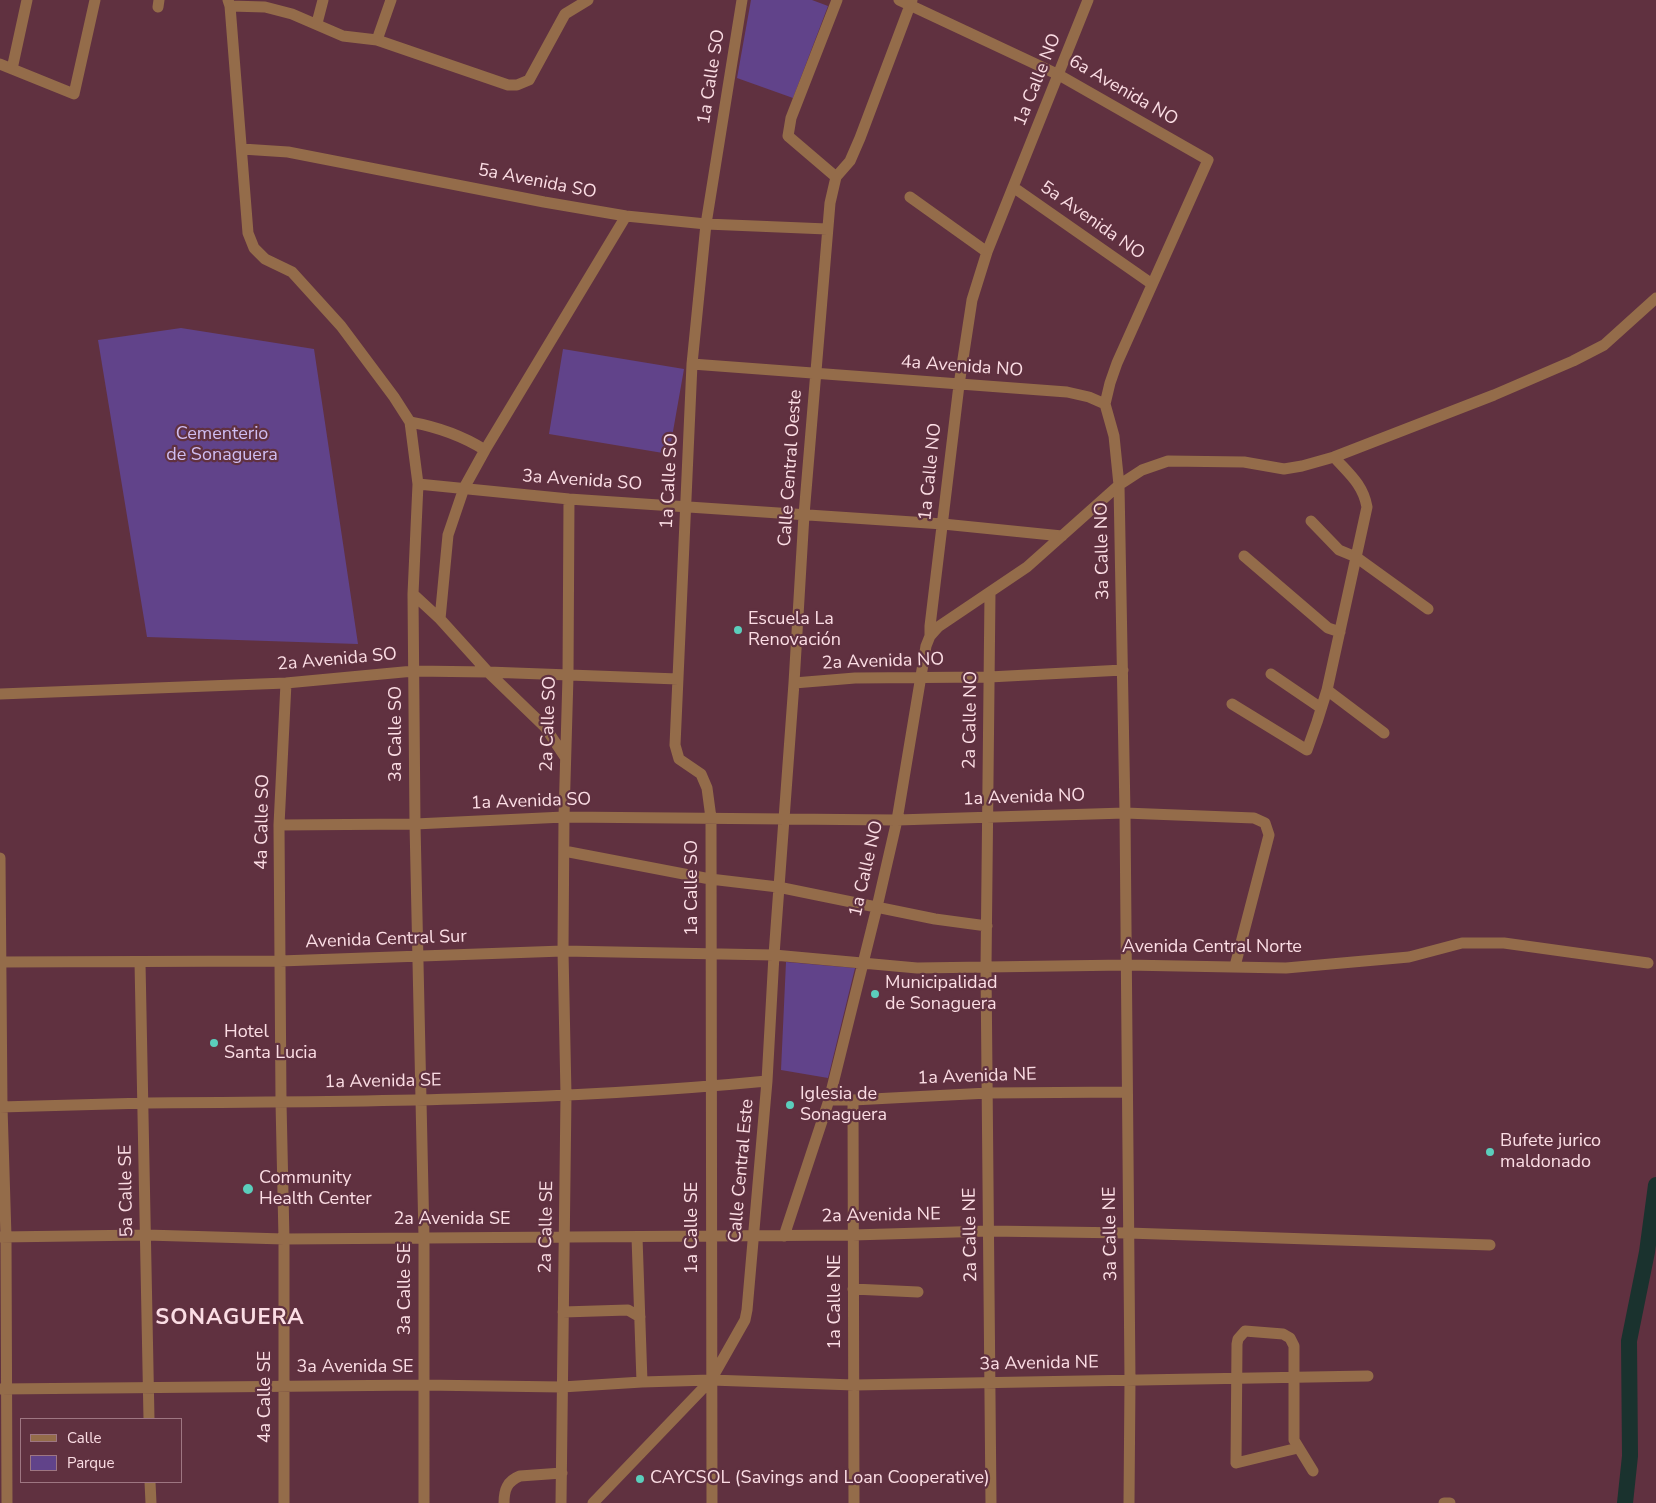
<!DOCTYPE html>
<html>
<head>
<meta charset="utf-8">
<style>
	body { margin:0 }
	#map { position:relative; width:1656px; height:1503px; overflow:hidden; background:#603140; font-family:"Nunito Sans",sans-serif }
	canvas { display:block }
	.legend { position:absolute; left:20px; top:1418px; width:162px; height:65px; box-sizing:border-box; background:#603140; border:1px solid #9e7682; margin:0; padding:6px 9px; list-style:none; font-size:15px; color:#fbdde4 }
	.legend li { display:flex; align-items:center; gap:10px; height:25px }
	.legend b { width:25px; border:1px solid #9e7682 }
</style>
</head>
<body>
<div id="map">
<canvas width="1656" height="1503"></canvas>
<ul class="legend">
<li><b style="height:6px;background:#946c4a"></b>Calle</li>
<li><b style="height:14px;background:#61438a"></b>Parque</li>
</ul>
</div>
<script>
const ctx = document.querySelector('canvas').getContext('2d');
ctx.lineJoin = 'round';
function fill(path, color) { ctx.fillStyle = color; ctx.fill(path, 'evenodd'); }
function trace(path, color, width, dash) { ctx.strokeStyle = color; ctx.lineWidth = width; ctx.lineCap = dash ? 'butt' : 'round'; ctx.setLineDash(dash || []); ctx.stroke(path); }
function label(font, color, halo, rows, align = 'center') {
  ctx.font = font + ' "Nunito Sans",sans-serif'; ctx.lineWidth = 4.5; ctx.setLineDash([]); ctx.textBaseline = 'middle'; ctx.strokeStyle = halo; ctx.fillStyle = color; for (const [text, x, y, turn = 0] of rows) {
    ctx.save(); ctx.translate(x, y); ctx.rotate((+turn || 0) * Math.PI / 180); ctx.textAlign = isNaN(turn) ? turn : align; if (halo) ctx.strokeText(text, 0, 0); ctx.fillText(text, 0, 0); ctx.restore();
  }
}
const green = new Path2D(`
	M751,0H812L828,6L793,98L737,78Z
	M181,328L314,349L358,644L147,637L98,340Z
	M563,349L684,369L669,454L549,434Z
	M786,962L855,968L828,1078L781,1070Z`);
const river = new Path2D(`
	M1625,1503L1630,1456L1629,1341L1647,1252L1656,1185`);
const minor = new Path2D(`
	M228,0L230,6L248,233L254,248L265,259L292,272L341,326L394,397L410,422L418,484L413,594L415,824L424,1238V1503
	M899,0L1059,75L1208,160L1117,363L1110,383L1105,404L1114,436L1119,485L1125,813L1130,1380L1129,1503
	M230,6L265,7L292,14L343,36L377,40L508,85H517L529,80L565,14L588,0
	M158,7L159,0
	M317,23L323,0
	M377,40L391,0
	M0,64L74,94L95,0
	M12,69L27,0
	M242,149L288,152L544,202L626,216L706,224L827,229
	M836,177L788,136L791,118L837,0
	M1013,187L1152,284
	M910,197L987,252
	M692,364L1067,392L1089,397L1105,404
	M410,422C438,427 461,435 485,450
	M418,484L569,499L943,524L1062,536
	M1311,521L1339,550L1356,557L1428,609
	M1244,556L1328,628L1340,632
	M990,593L986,968L991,1503
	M413,594L440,619L488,672L545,727L565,757
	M440,619L448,535L464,488L485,450L626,216
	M930,636L938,627L1027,567L1119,485L1142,470L1168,461L1244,462L1284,469L1302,466L1334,457L1494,395L1573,361L1604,345L1656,298
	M1271,674L1321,708
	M794,683L855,678L989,677L1123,670
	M1327,690L1384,733
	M0,694L286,683L414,671L488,672L678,679
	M1232,704L1307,750L1317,722L1327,690L1367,507C1363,484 1348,473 1334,457
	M279,825L415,824L564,817L897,820L1125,813L1254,818L1265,823L1269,835L1235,966
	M564,851L710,879L778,887L935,919L987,926
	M0,858L2,1107L6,1237L7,1503
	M0,962L280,961L563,951L774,955L917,968L1126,965L1286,968L1409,957L1462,943H1504L1648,963
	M140,962L149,1419
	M829,1100H853L988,1093L1126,1092
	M853,1100L854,1503
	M0,1107C49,1106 98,1104 147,1103C353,1102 561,1101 767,1081
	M784,1236L829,1100L877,907L897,820L926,646L930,636V626L959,385L972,300L987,252L1088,0
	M0,1237L146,1235L284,1239L711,1236L853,1235L989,1231L1128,1233L1490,1245
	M637,1237L642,1382
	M853,1289L918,1292
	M563,1312L628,1310L640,1317
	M0,1389L423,1385L562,1387L642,1382L711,1380L854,1385L1368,1376
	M1298,1448L1236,1463L1237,1344L1238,1339L1245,1331L1283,1334L1290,1338L1294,1346V1440L1313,1471
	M150,1482L151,1503
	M284,1503V1239L281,1102L279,825L286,683
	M504,1503C504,1490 507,1481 520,1476L562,1473
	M561,1503L566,1095L563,951L564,817L568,676L569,499
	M593,1503L711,1380L745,1320L747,1310L767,1081L774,955L794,683L804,515L830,203L836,177L850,161L860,138L912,0
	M712,1503L711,818L707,788L701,774L679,759L675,745L692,364L706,224L742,0
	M1444,1503H1450`);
const markers = [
	[738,630,5,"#5bcebc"],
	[875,994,5,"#5bcebc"],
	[214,1043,5,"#5bcebc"],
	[790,1105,5,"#5bcebc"],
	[1490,1152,5,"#5bcebc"],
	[248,1189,6,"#5bcebc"],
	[640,1479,5,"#5bcebc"]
];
const streetNames = [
	["1a Calle SO",712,77,-81],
	["1a Calle NO",1038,80,-68],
	["6a Avenida NO",1123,91,30],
	["5a Avenida SO",537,182,11],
	["5a Avenida NO",1092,221,35],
	["4a Avenida NO",962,367,4],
	["Calle Central Oeste",791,468,-86],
	["1a Calle NO",931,472,-84],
	["3a Avenida SO",582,481,4],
	["1a Calle SO",670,481,-87],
	["3a Calle NO",1103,551,-91],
	["2a Avenida SO",337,660,-5],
	["2a Avenida NO",883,662,-2],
	["2a Calle NO",971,720,-89],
	["2a Calle SO",549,724,-88],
	["3a Calle SO",397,734,-90],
	["1a Avenida NO",1024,798,-2],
	["1a Avenida SO",531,802,-2],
	["4a Calle SO",263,822,-89],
	["1a Calle NO",867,869,-77],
	["1a Calle SO",693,888,-90],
	["Avenida Central Sur",386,940,-2],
	["Avenida Central Norte",1212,948],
	["1a Avenida NE",977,1077,-2],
	["1a Avenida SE",383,1082,-1],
	["Calle Central Este",742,1171,-85],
	["5a Calle SE",127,1191,-91],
	["2a Avenida NE",881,1216,-1],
	["2a Avenida SE",452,1220],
	["2a Calle SE",547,1227,-89],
	["1a Calle SE",693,1228,-90],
	["3a Calle NE",1111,1234,-91],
	["2a Calle NE",971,1235,-91],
	["3a Calle SE",406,1289,-90],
	["1a Calle NE",836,1302,-90],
	["3a Avenida NE",1039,1364,-1],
	["3a Avenida SE",355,1368],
	["4a Calle SE",266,1397,-90]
];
const parkNames = [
	["Cementerio",222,435],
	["de Sonaguera",222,456]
];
const poiNames = [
	["Escuela La",748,620],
	["Renovación",748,641],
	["Municipalidad",885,984],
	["de Sonaguera",885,1005],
	["Hotel",224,1033],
	["Santa Lucia",224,1054],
	["Iglesia de",800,1095],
	["Sonaguera",800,1116],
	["Bufete jurico",1500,1142],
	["maldonado",1500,1163],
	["Community",259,1179],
	["Health Center",259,1200],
	["CAYCSOL (Savings and Loan Cooperative)",650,1479]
];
const districtNames = [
	["SONAGUERA",230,1319]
];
fill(green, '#61438a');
trace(river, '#1a322e', 16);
trace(minor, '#946c4a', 11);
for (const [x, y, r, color] of markers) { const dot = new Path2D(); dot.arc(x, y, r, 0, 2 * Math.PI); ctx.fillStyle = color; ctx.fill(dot); trace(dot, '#603140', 2); }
label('18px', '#fbdde4', '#603140', streetNames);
label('18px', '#d0bdf1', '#603140', parkNames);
label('18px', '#fbdde4', '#603140', poiNames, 'left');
ctx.letterSpacing = '1px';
label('bold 22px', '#fbdde4', '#603140', districtNames);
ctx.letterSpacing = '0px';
</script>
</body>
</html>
